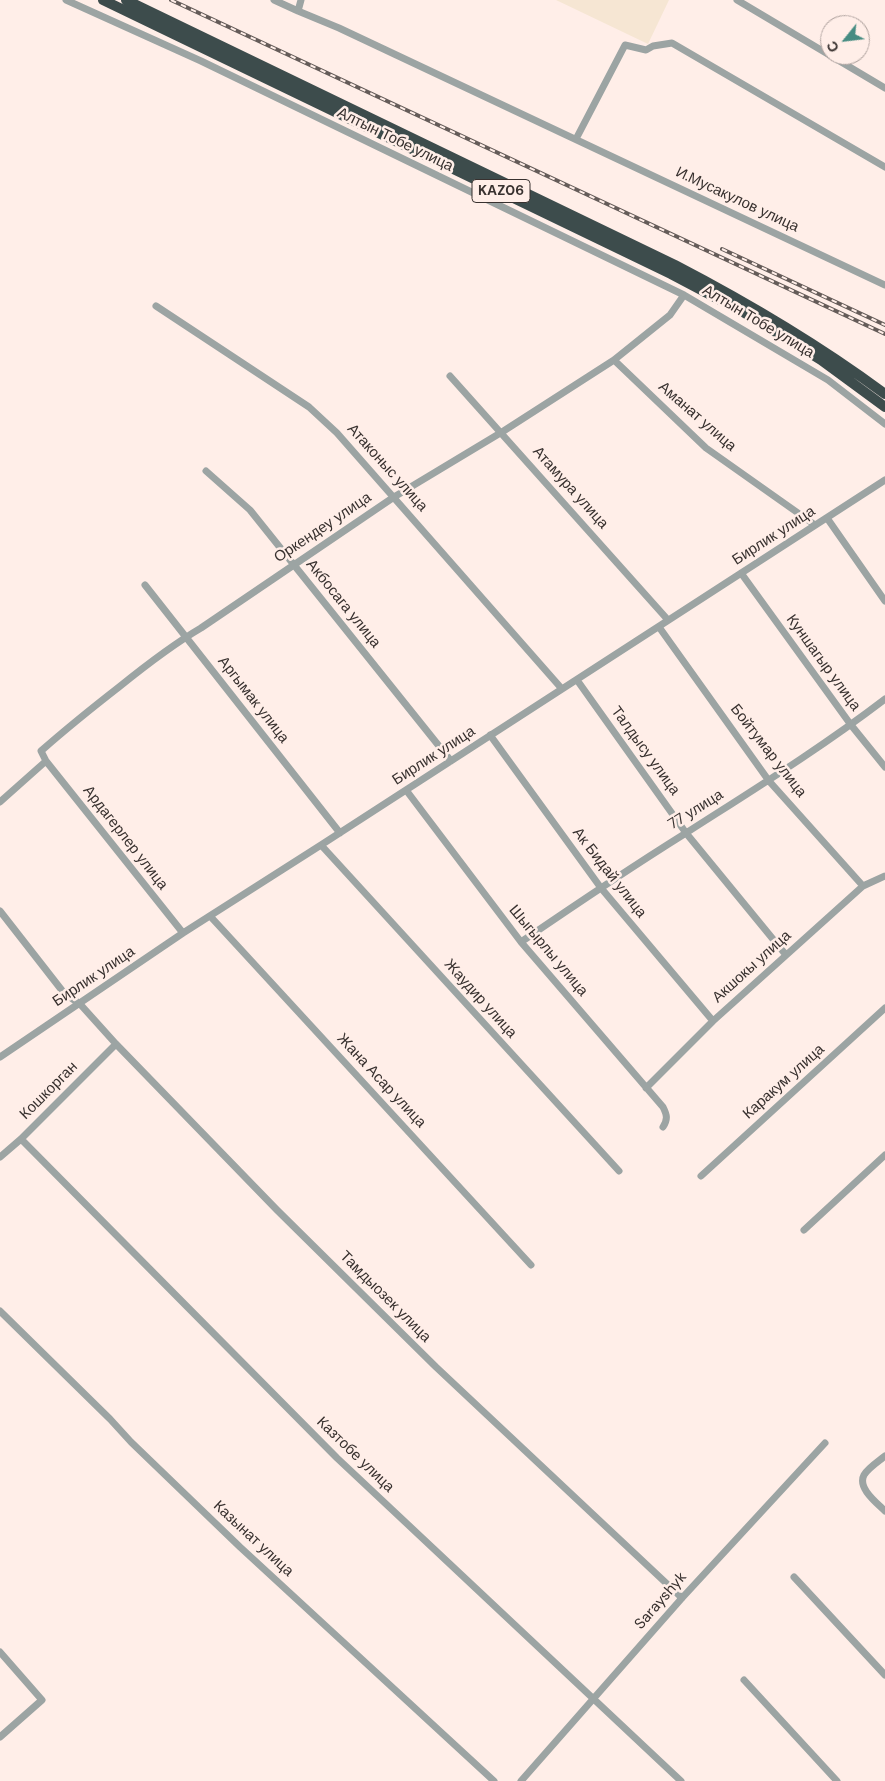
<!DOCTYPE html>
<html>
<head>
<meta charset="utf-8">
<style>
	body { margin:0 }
	#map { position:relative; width:885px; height:1781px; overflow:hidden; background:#ffeee8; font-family:"DM Sans",sans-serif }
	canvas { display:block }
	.north { position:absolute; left:820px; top:15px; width:50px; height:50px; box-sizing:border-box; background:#ffeee8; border:1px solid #afa29e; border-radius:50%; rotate:241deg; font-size:14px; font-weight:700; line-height:20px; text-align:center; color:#38312f }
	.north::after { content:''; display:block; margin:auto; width:18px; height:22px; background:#468c82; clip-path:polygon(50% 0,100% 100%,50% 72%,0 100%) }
</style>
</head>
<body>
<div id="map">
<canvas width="885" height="1781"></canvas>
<div class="north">С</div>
</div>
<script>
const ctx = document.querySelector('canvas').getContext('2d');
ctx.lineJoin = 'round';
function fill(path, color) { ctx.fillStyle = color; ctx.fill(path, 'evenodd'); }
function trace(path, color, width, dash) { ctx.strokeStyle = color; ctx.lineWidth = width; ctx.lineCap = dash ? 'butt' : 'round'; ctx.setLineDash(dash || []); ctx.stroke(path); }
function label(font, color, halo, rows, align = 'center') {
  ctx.font = font + ' "DM Sans",sans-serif'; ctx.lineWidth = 5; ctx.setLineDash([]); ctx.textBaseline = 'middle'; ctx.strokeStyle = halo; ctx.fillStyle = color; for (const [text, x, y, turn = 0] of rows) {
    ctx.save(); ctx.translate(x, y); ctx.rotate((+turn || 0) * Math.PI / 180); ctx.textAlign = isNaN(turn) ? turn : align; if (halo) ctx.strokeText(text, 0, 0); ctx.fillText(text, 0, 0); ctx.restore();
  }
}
const education = new Path2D(`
	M556,0H669L648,44Z`);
const minor = new Path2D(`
	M66,0L201,61L684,295L828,380L885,424
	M274,0L298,11
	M301,0L298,11L339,28L885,285
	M737,0L885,88
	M576,139L625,45L646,50L653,46L672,43L885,167
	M156,306L309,407L337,433L562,689
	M614,360L706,448L815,525
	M450,376L668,620
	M206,471L250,510L451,761
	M827,518L885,601
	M741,573L851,725L885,767
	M145,585L340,833
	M659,627L769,781L863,886
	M577,680L686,833L786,955
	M490,735L601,888L713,1021
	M46,761L183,933
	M406,790L521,942L663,1107C667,1115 668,1119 663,1127
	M0,802L46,761L41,751C66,729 92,708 119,687C145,666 172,645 201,628L394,497L502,432L614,360L670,315L684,295
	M321,845L619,1171
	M0,911L64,993L80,1004L116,1044L277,1210L436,1367L682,1598
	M210,916L531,1265
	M521,942C575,905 630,868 686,833C753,790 821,748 885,699
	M0,1057L183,933L321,845L885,480
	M646,1088L713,1021L863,886L885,876
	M21,1139L337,1458L681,1781
	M0,1157L21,1139L116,1044
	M701,1176L885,1008
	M804,1230L885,1155
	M0,1311L110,1419L131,1442L240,1547L494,1781
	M885,1456C879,1461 868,1468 864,1475C857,1488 877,1503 885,1511
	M794,1577L885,1675
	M0,1652L42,1700L0,1737
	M744,1680L837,1781
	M521,1781L682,1598L825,1443`);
const highway = new Path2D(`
	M103,0L671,274L743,312L821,360L885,407
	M126,0L675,265C748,303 819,345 885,394`);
const rail = new Path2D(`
	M171,0L885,334
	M722,249L885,325`);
const shields = [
	[501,191,58]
];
const shieldNames = [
	["KАZ06",501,191]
];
const streetNames = [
	["Алтын Тобе улица",395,140,26],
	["И.Мусакулов улица",737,200,25],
	["Алтын Тобе улица",758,322,31],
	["Аманат улица",697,417,41],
	["Атаконыс улица",387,468,48],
	["Атамура улица",570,488,48],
	["Оркендеу улица",323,528,-34],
	["Бирлик улица",774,536,-33],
	["Акбосага улица",343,604,51],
	["Куншагыр улица",823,663,54],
	["Аргымак улица",253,700,52],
	["Талдысу улица",645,751,54],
	["Бойтумар улица",768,751,52],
	["Бирлик улица",434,756,-33],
	["77 улица",696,810,-32],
	["Ардагерлер улица",125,838,52],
	["Ак Бидай улица",609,873,52],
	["Шыгырлы улица",548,951,50],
	["Акшокы улица",752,967,-42],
	["Бирлик улица",94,977,-34],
	["Жаудир улица",480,999,48],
	["Жана Асар улица",381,1081,47],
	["Каракум улица",784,1082,-42],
	["Кошкорган",49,1091,-45],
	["Тамдыозек улица",385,1297,45],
	["Казтобе улица",355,1455,44],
	["Казынат улица",253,1539,43],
	["Sarayshyk",661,1601,-49]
];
fill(education, '#f6e6d3');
trace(minor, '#9ca4a3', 7);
trace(highway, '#3d4c4c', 10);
trace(rail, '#655c59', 4);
trace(rail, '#ffeee8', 2, [5.5]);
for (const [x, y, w] of shields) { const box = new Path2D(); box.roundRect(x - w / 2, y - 11.5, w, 23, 4); ctx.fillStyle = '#ffeee8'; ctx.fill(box); trace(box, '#38312f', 1); }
label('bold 14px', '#38312f', null, shieldNames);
label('15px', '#38312f', '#ffeee8', streetNames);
</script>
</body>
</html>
